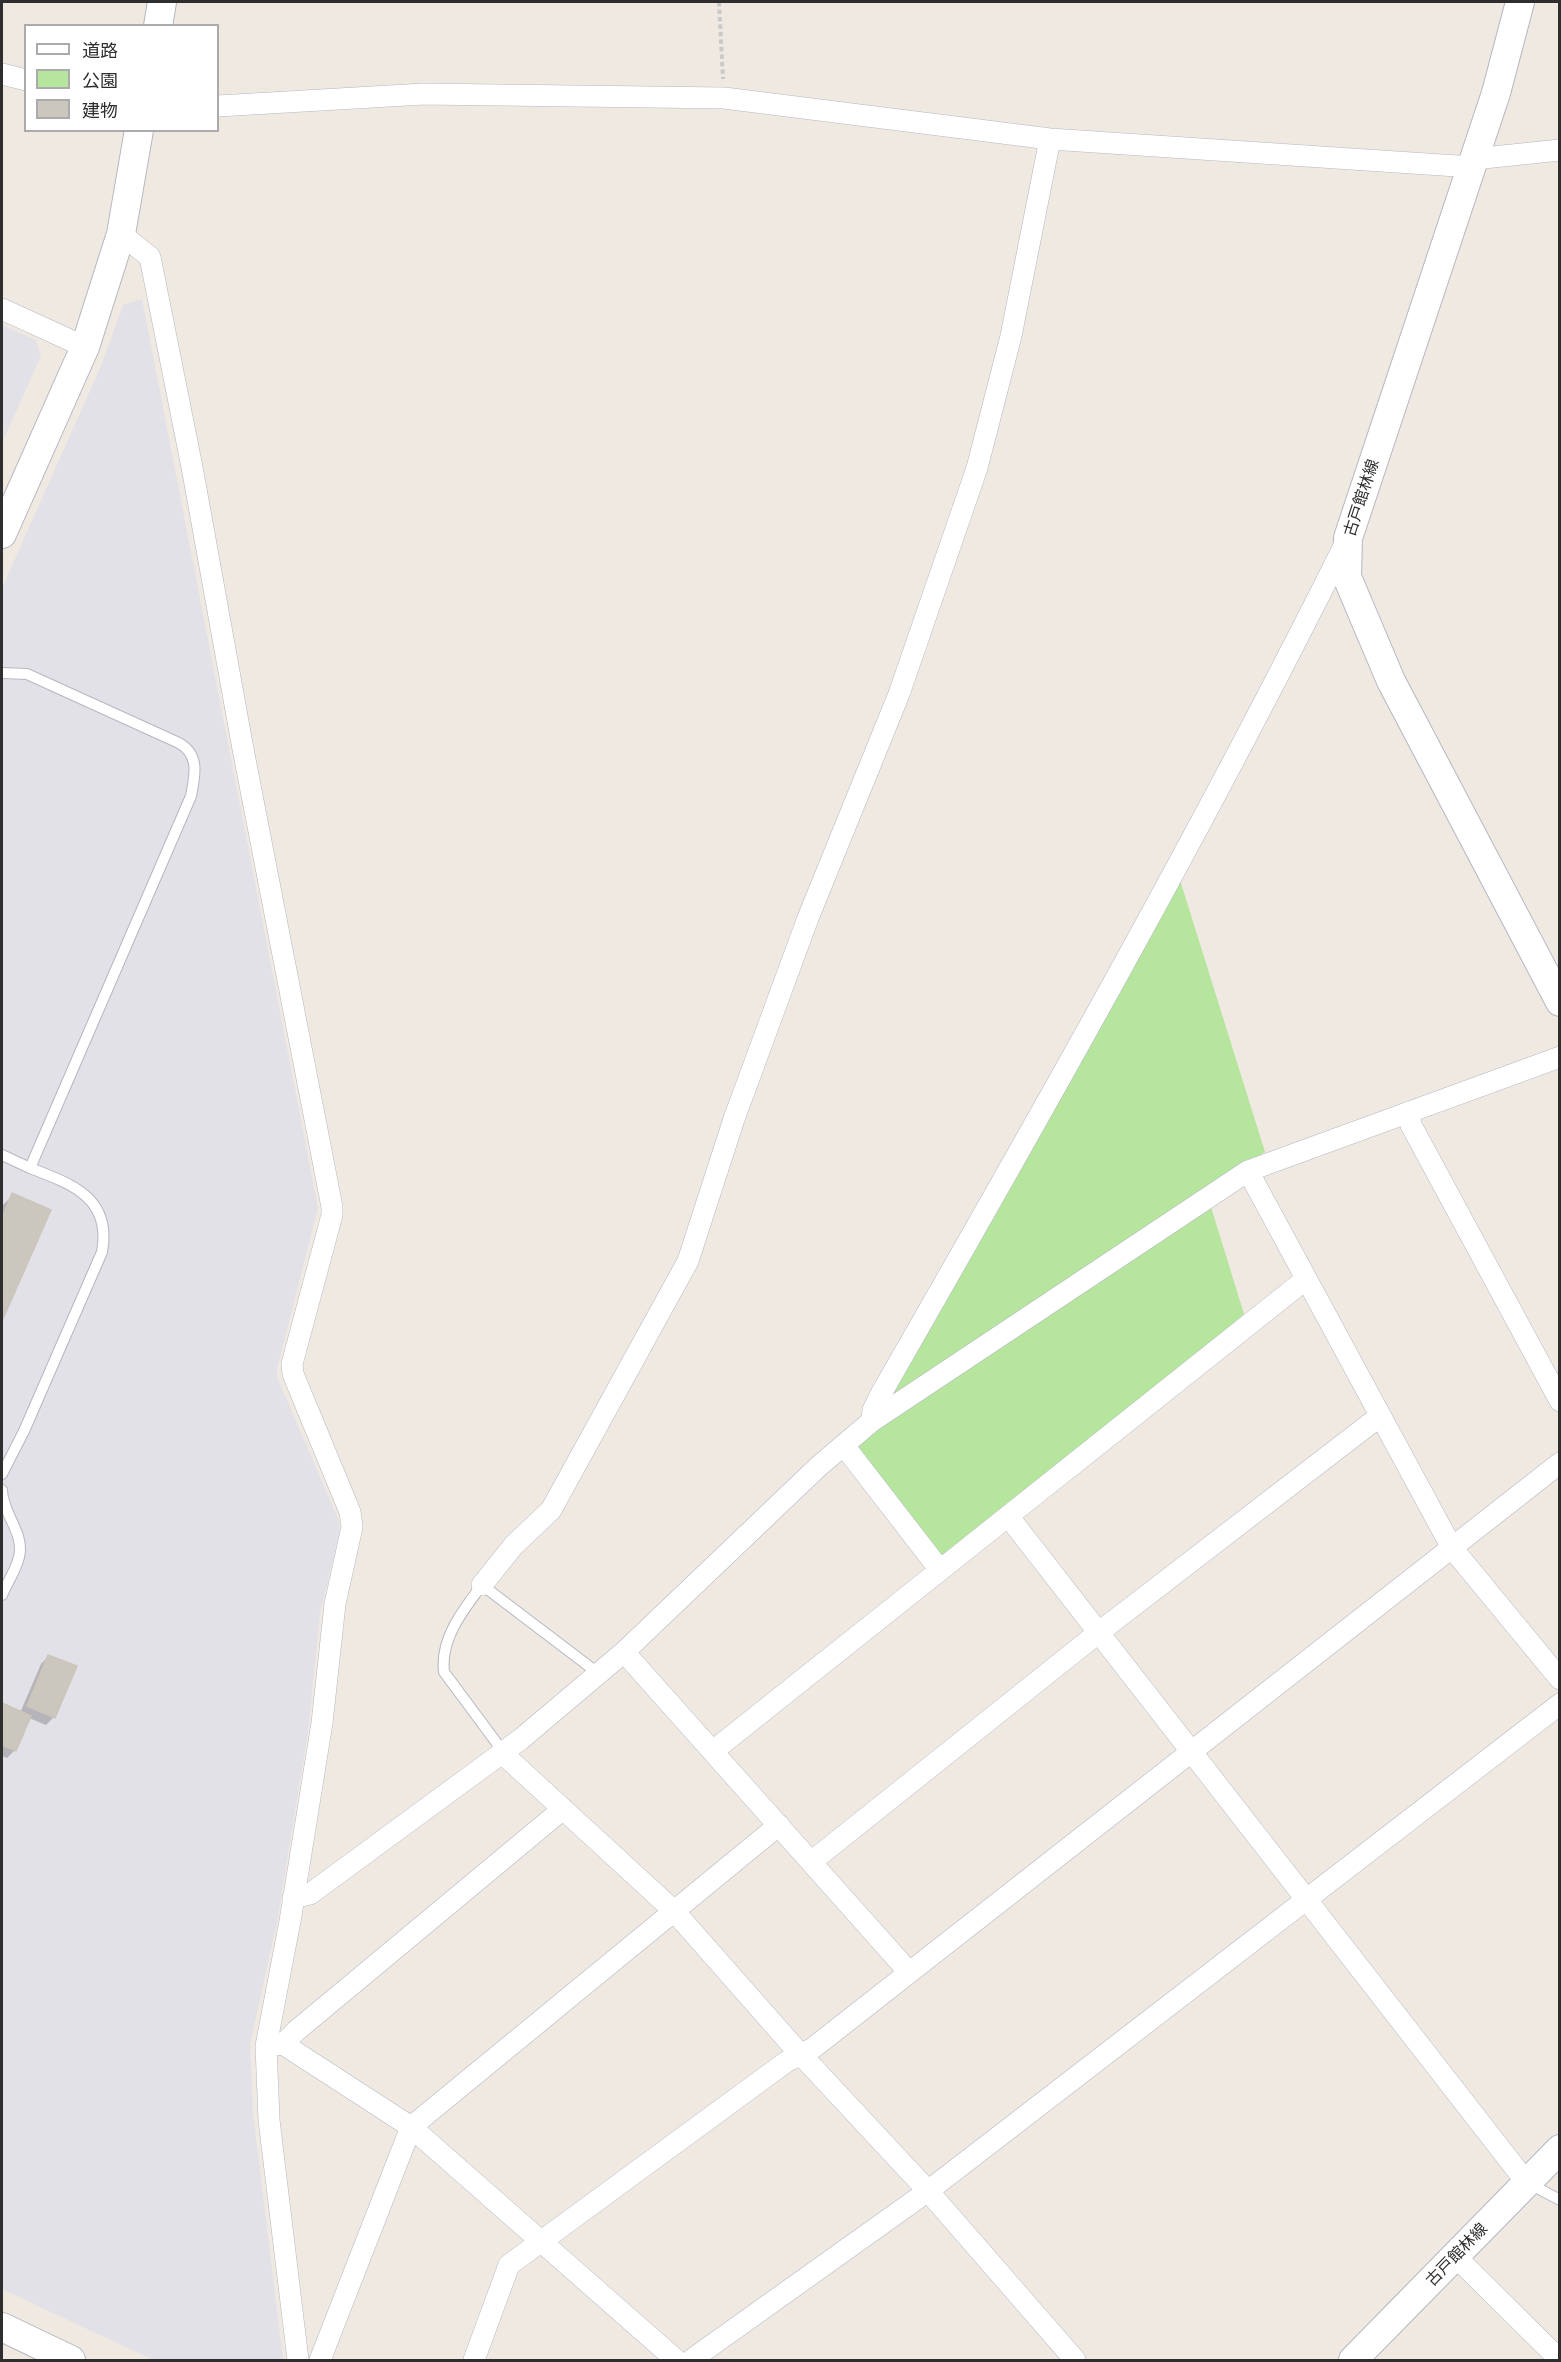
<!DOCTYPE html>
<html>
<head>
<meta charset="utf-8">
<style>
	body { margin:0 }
	#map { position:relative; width:1561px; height:2362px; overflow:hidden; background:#efe9e1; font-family:"Open Sans","Noto Sans JP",sans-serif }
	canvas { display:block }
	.frame { position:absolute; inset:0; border:3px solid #2e2e2e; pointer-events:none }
	.legend { position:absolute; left:24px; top:24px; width:195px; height:108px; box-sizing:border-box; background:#fff; border:2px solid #ababab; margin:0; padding:8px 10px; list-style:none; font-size:18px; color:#2e2e2e }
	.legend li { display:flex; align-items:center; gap:12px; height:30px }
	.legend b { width:30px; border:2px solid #ababab }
</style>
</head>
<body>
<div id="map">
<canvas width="1561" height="2362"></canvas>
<div class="frame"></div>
<ul class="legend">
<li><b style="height:8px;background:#fff"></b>道路</li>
<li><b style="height:16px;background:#b6e59e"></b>公園</li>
<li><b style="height:16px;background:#cbc7bf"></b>建物</li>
</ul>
</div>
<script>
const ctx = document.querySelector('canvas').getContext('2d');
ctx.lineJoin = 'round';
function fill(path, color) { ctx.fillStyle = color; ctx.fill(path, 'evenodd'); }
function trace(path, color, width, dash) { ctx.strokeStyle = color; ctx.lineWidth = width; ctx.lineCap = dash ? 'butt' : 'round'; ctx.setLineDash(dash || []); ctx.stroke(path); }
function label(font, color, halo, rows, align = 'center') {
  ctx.font = font + ' "Open Sans","Noto Sans JP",sans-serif'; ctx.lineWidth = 4.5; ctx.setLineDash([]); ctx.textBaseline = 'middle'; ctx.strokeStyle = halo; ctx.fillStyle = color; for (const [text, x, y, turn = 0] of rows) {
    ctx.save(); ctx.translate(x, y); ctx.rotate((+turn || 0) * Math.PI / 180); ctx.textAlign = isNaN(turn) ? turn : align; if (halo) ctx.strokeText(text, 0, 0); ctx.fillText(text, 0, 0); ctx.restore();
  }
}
const industrial = new Path2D(`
	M142,299L318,1208L277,1369V1377L339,1521V1534L320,1613L308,1731L277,1922L250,2044L253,2113L283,2360H153L2,2289V588L101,366L123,305Z
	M2,325L36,340L41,356L2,443Z`);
const green = new Path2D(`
	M1180,880L1265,1152L886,1402Z
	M1211,1207L1244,1314L1076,1462L945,1566L858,1447L882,1425Z`);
const shadow = new Path2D(`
	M13,1195L49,1211L2,1317V1206Z
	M49,1656L54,1717L46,1725L29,1718L15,1750L7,1758L2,1756V1705L20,1713L41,1664Z`);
const building = new Path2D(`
	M12,1193L51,1210L2,1321V1217Z
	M48,1655L77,1666L55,1718L27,1706Z
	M2,1703L31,1716L16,1751L2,1745Z`);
const path = new Path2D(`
	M719,2L723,79`);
const lane = new Path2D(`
	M2,673L27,674L179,743C200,755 195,775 191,796L30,1168L2,1155
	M2,1474L24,1431L102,1252C112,1198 72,1184 30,1168
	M2,1490C2,1513 25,1533 19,1557C16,1570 7,1583 2,1595
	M502,1753L496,1742L444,1672C440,1639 463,1610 482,1585L590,1667L596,1674
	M1528,2183L1560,2200`);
const street = new Path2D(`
	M2,74L26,80
	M218,106L424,94L724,98L1050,139L1472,167
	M1474,159L1560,150
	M121,234L150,257L192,467L243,749L332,1207V1215L292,1364L293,1374L350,1512L352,1527L335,1604L322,1723L290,1921L266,2046L269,2120L298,2360
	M2,309L85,347
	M1409,1112L1411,1125L1560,1401
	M1248,1171L1452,1548L1560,1679
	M872,1421L873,1410L882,1392C1042,1113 1201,833 1345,544
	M845,1447L940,1570
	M1008,1516L1527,2183
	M482,1585L514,1545L551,1510L688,1261L734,1119L808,918L899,694L977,468L1011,336L1050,139
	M624,1652L908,1971
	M713,1751L1306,1279
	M502,1753L674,1911L792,2045L928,2191L1075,2360
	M811,1862L1098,1633L1380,1416
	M293,1898L310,1894L521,1739L624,1652L819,1466L872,1421L1248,1171L1560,1057
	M283,2044L296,2031L563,1809
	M266,2046L283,2044L411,2127L676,2360
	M1456,2257L1560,2360
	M320,2360L411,2127L779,1825
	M474,2360L509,2265L786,2062L813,2048L1560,1463
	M691,2360L928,2191L1560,1704`);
const secondary = new Path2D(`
	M1520,2L1496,93L1348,538L1347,577L1391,681L1560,1002
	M158,26L162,2
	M2,534L85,347L121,234L139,130
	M2,2327L71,2360
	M1353,2360L1560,2149`);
const streetNames = [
	["古戸館林線",1362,498,-72],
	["古戸館林線",1457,2255,-46]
];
fill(industrial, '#e3e1e8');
fill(green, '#b6e59e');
fill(shadow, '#0003');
fill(building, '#cbc7bf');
trace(building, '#cbc5ba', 1.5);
trace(lane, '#b4b7c1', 12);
trace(street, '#b4b7c1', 22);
trace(secondary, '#b4b7c1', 30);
trace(path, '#c9c9c9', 4, [4.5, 3]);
trace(lane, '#fff', 10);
trace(street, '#fff', 21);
trace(secondary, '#fff', 28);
label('16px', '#2e2e2e', '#fff', streetNames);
</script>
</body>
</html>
